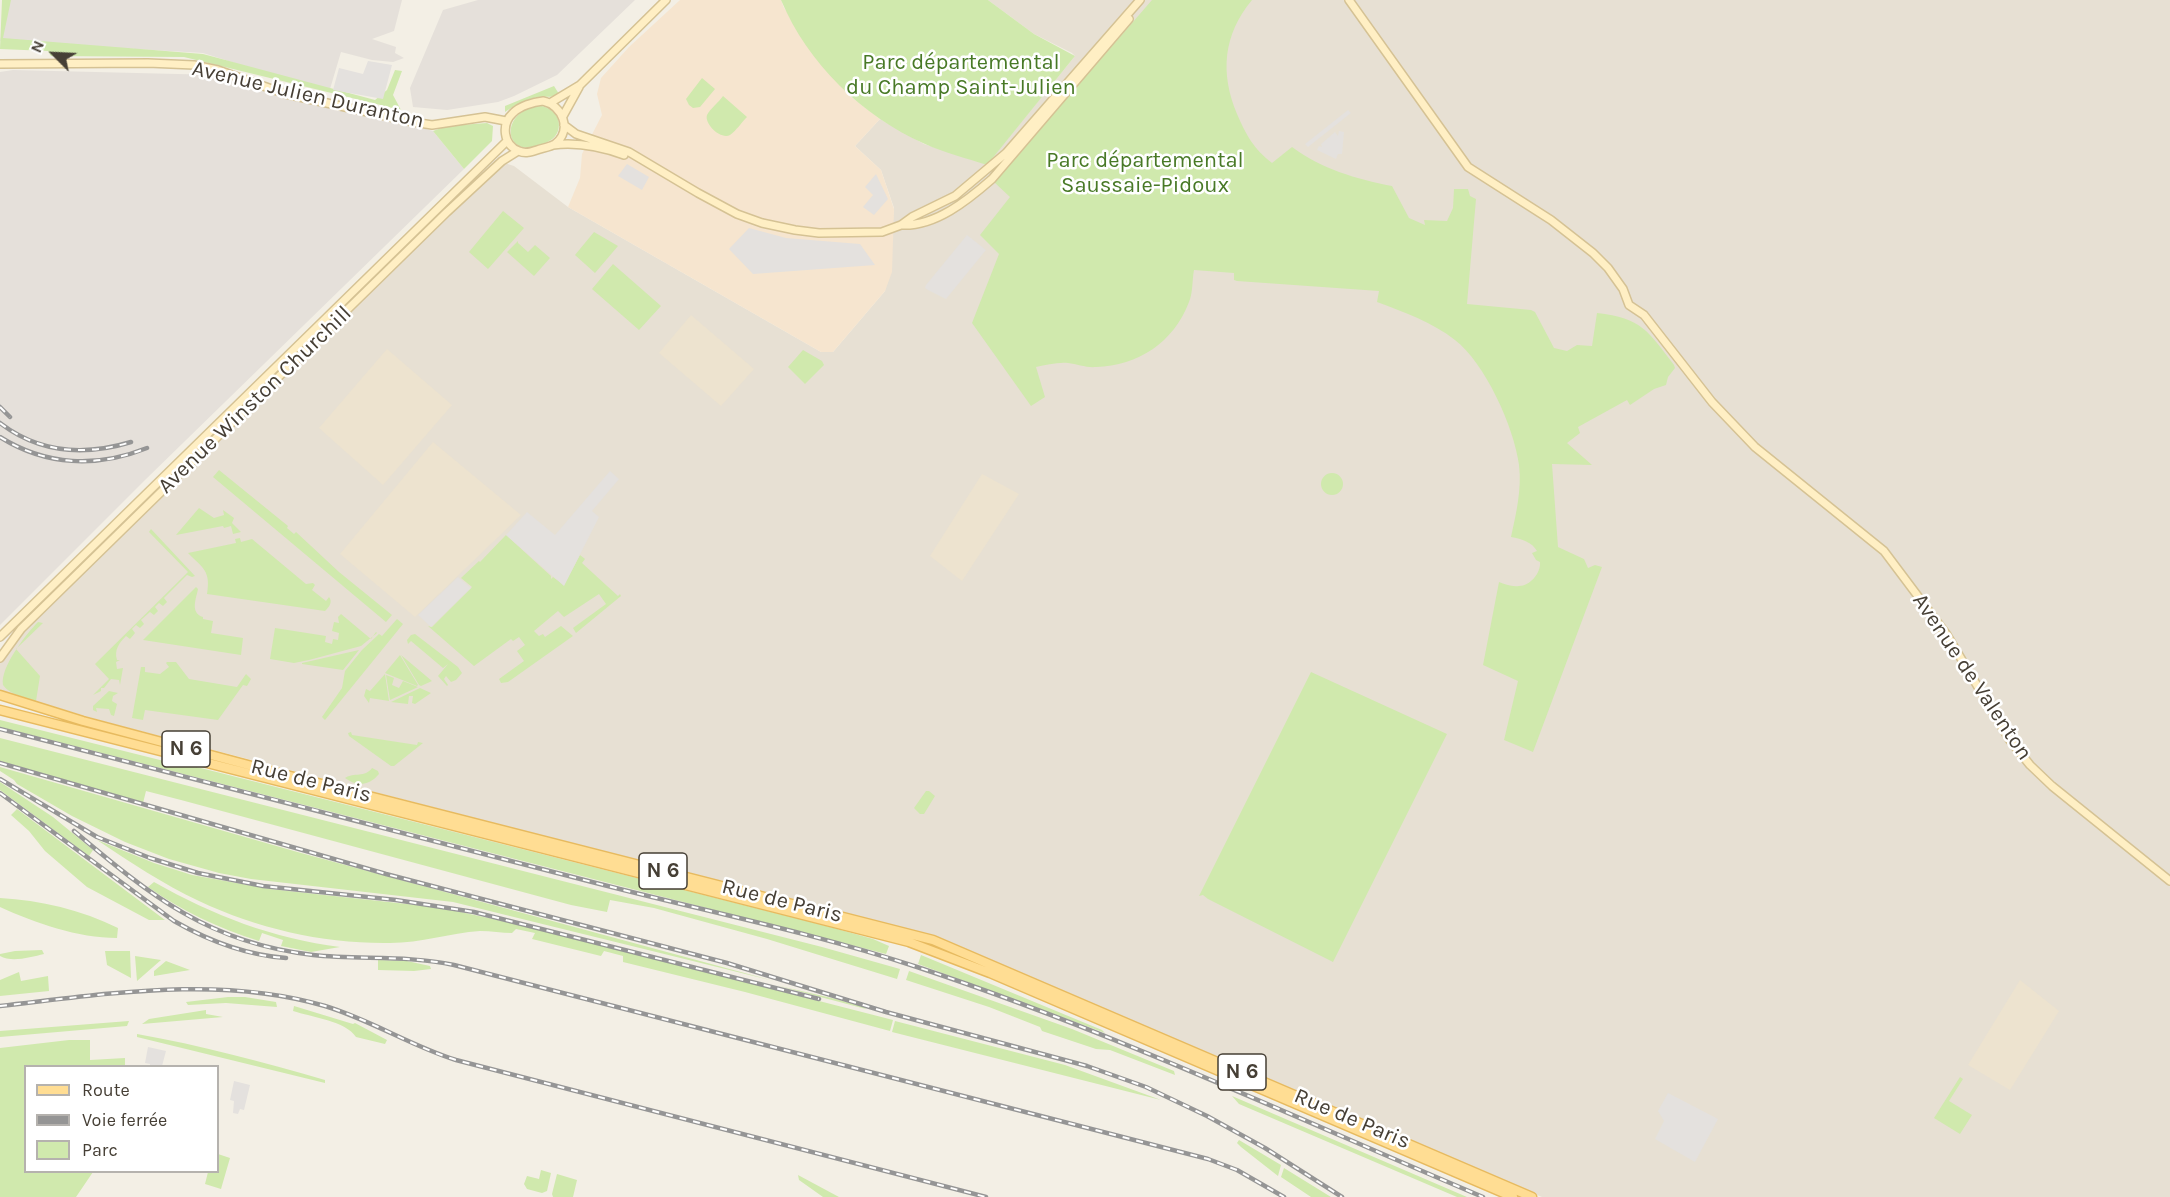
<!DOCTYPE html>
<html>
<head>
<meta charset="utf-8">
<style>
	body { margin:0 }
	#map { position:relative; width:2170px; height:1197px; overflow:hidden; background:#f3efe5; font-family:Karla,sans-serif }
	canvas { display:block }
	.legend { position:absolute; left:24px; top:1065px; width:195px; height:108px; box-sizing:border-box; background:#fff; border:2px solid #b5b2ae; margin:0; padding:8px 10px; list-style:none; font-size:18px; color:#463f35 }
	.legend li { display:flex; align-items:center; gap:12px; height:30px }
	.legend b { width:30px; border:2px solid #b5b2ae }
	.north { position:absolute; left:24px; top:24px; width:60px; height:60px; -webkit-text-stroke:4px #fff; paint-order:stroke; rotate:294deg; font-size:16px; font-weight:700; line-height:24px; text-align:center; color:#463f35 }
	.north::after { content:''; display:block; margin:auto; width:21px; height:27px; background:#463f35; clip-path:polygon(50% 0,100% 100%,50% 72%,0 100%) }
</style>
</head>
<body>
<div id="map">
<canvas width="2170" height="1197"></canvas>
<ul class="legend">
<li><b style="height:8px;background:#ffdd93"></b>Route</li>
<li><b style="height:8px;background:#959595"></b>Voie ferrée</li>
<li><b style="height:16px;background:#d0e9ad"></b>Parc</li>
</ul>
<div class="north">N</div>
</div>
<script>
const ctx = document.querySelector('canvas').getContext('2d');
ctx.lineJoin = 'round';
function fill(path, color) { ctx.fillStyle = color; ctx.fill(path, 'evenodd'); }
function trace(path, color, width, dash) { ctx.strokeStyle = color; ctx.lineWidth = width; ctx.lineCap = dash ? 'butt' : 'round'; ctx.setLineDash(dash || []); ctx.stroke(path); }
function label(font, color, halo, rows, align = 'center') {
  ctx.font = font + ' Karla,sans-serif'; ctx.lineWidth = 5; ctx.setLineDash([]); ctx.textBaseline = 'middle'; ctx.strokeStyle = halo; ctx.fillStyle = color; for (const [text, x, y, turn = 0] of rows) {
    ctx.save(); ctx.translate(x, y); ctx.rotate((+turn || 0) * Math.PI / 180); ctx.textAlign = isNaN(turn) ? turn : align; if (halo) ctx.strokeText(text, 0, 0); ctx.fillText(text, 0, 0); ctx.restore();
  }
}
const residential = new Path2D(`
	M988,0H2170V1197H1542L931,937L106,722L0,691V650L24,620L495,160L514,166L568,207L821,352H833L885,291L894,208L881,170L855,146L880,119L924,144L987,164L1075,56L1072,53L1034,34Z`);
const commercial = new Path2D(`
	M680,0H781L784,8L850,96L880,119L855,146L881,170L894,209L892,272L885,291L833,352H821L568,207L580,178L582,154L602,115L597,94L601,78L629,47Z`);
const industrial = new Path2D(`
	M9,0H402L394,31L372,39L396,47L395,53L404,58L393,62L372,60L341,52L330,89L276,76L203,53L0,41Z
	M478,0H635L557,75L514,96L498,102L447,110L413,107L410,88L443,10Z
	M13,70L219,75L286,96L398,121L433,131L464,169L144,481L0,625V72Z`);
const education = new Path2D(`
	M691,315L754,369L721,406L659,353Z
	M387,349L452,405L383,485L319,428Z
	M433,442L521,515L415,617L340,554Z
	M982,474L1019,494L962,581L930,556Z
	M2020,980L2059,1011L2010,1090L1968,1065Z`);
const green = new Path2D(`
	M2,0H11L3,38L203,54L375,100L387,90L395,70L402,71L393,95L401,110L184,57L51,56L48,51L0,49Z
	M781,0H988L1034,34L1075,56L987,165C966,158 945,153 925,144C862,116 808,64 781,0Z
	M1152,0H1252C1223,35 1220,73 1237,114C1246,135 1254,149 1272,163L1292,147C1322,169 1356,179 1392,186L1409,218L1425,225L1424,220L1447,221L1453,208L1454,189H1468L1470,196L1476,199L1467,304L1531,310L1535,312L1554,348L1567,351L1577,345L1592,346L1597,313C1642,318 1648,331 1674,365L1675,368L1668,377L1666,385L1654,389L1630,405L1627,400L1578,427L1580,433L1567,443L1592,465L1552,464L1558,547L1584,559L1588,568L1595,565L1602,567L1533,752L1504,740L1518,681L1483,665L1499,582C1505,584 1511,587 1519,586C1530,586 1541,573 1540,562L1536,560L1532,553L1537,551C1532,542 1522,539 1511,537C1516,514 1522,489 1519,465C1514,427 1485,363 1455,340C1432,322 1404,312 1377,302L1379,291L1237,281L1234,280V273L1194,270C1192,281 1193,292 1189,302C1174,342 1138,366 1096,367C1087,368 1077,364 1068,363C1058,362 1046,365 1036,367L1045,397L1031,406L972,323L999,254L980,235L1010,197L994,182Z
	M702,78L715,89L700,107L693,108L689,105L686,99Z
	M554,86L559,94C551,99 543,95 534,98C523,100 514,106 505,112V106Z
	M723,96L747,117C742,122 736,131 730,135C721,140 704,124 707,115C710,109 719,102 723,96Z
	M542,106C554,109 562,119 558,131C555,139 548,142 541,145C502,160 499,108 542,106Z
	M487,123L493,126L492,141L464,169L433,131L447,126Z
	M503,211L524,228L488,269L469,252Z
	M594,232L618,246L595,273L575,255Z
	M518,241V243L528,252L535,245L550,258L534,276L507,252Z
	M613,264L661,306L639,330L592,289Z
	M803,350L822,361L824,365L805,384L788,367Z
	M219,470L288,526L287,528L294,534L296,532L339,572L392,615L386,622L213,477Z
	M1321 484a11 11 0 1 1 22 0a11 11 0 1 1-22 0Z
	M199,508L214,518L224,515L223,510L234,518L232,523L241,532L233,534L231,526L224,528L223,526L176,535Z
	M151,529L195,576L192,577L187,575L164,598L167,602L163,606L159,603L155,607L158,611L154,615L150,612L141,620L144,624L140,628L136,625L132,629L135,633L130,639L126,636C119,643 114,650 117,660H120L116,662L117,669L123,668L120,685L119,680L111,679L104,688H101V691L93,695L109,679L95,664L188,572L149,532Z
	M506,535L551,576V579L553,577L564,585L580,555L585,559L582,563L618,596L620,594L621,596L576,633L573,628L606,604L599,594L564,617L558,611L534,631L539,636L543,634L545,637L561,626L573,636L508,682L501,683L499,679L524,661L517,651L525,645L519,637L513,641L511,639L474,666L428,626L432,627L472,587L461,578L479,561L480,562Z
	M240,538L241,542L252,539L306,584L313,583L315,585L312,590L326,601L329,597C333,602 329,607 325,611L207,594C211,571 203,568 188,553L236,543L235,539Z
	M196,587L198,589C196,599 190,613 203,617V619L213,621L211,633L243,638L241,655L143,640Z
	M341,614L371,639L376,632L377,633L361,646L309,660L294,663L270,659L275,628L326,636L325,642L332,644L333,639L338,640L339,633L332,631L334,622L339,623L338,617Z
	M397,619L403,624L325,720L322,717L342,688L345,671L362,650L379,634L382,636Z
	M38,622L43,623L16,649L40,676L36,701C25,697 10,695 3,685C0,667 27,633 38,622Z
	M415,634L458,667L462,673L456,680L451,682L446,676L444,679L448,685L447,686L438,676L448,664L443,668L411,641L408,644L407,640L411,635Z
	M359,650L343,670L302,664V663Z
	M400,655L418,685L417,686L385,673Z
	M401,655L432,681L421,686L419,685Z
	M167,662H176L189,679L237,687L246,674L251,679L247,686L243,685L218,720L145,710L143,720L132,718L141,667H145V672L160,674L169,667L166,663Z
	M1311,672L1447,734L1333,962L1208,899L1203,895L1199,896Z
	M385,674L389,701L370,698L369,703L364,696L366,689L370,691Z
	M386,675L394,678L392,685L399,688L403,681L418,687L390,700Z
	M420,688L431,693L415,704L412,703L413,696H409L408,704L391,702Z
	M109,691L118,693L113,696L112,701L117,704L114,716L111,715L109,709L96,708L97,712L93,710V706Z
	M0,720L164,761L169,760L823,925L873,939L889,946L886,954L0,727Z
	M351,732L352,735L417,745L418,742L423,743L394,766H391L349,736L348,733Z
	M0,738L822,947L900,969L897,979L767,939L654,908L610,900L607,912L571,905L181,800L146,791L143,803L0,761Z
	M0,767L301,853L774,981L453,902L251,879L219,873L169,859L125,842L72,816L17,784L14,780L0,771Z
	M372,768L378,771L379,774C369,786 357,787 345,778C354,772 365,778 372,768Z
	M0,782L53,817L93,850L89,856L0,790Z
	M926,791H929L935,796L924,814H920L914,808Z
	M17,809L165,920H149L87,887L45,851L29,831L11,815Z
	M97,840L154,863L192,875L270,889L425,906L456,911L539,929L893,1020L890,1031L745,992L623,962V956L604,951L601,956L532,939L535,933L516,929L512,933C502,933 491,931 480,931C450,933 421,943 390,943C325,944 258,929 199,901C163,884 130,862 97,840Z
	M154,882C212,915 274,939 340,947L311,952L281,946L283,940L262,933L259,941C218,928 182,911 148,887Z
	M0,898C40,900 82,910 118,928L117,938C78,938 35,923 0,907Z
	M42,950L44,954C31,957 12,963 0,956V954L15,951Z
	M105,951H130L131,978L107,965Z
	M921,955L1102,1030L1105,1033L918,964Z
	M135,956L161,960L137,981Z
	M378,960L407,961L430,966L431,969L414,971L378,970Z
	M166,961L190,970L154,976V971Z
	M909,971L1072,1029L1174,1071L1175,1075L1110,1050L1096,1049L1042,1031L1040,1027L989,1007L906,980Z
	M19,972L21,981L48,976L49,991L0,996V980Z
	M775,985L836,999L865,1007L866,1009Z
	M228,997H245L276,1002L277,1007L226,1003L188,1005L186,1002Z
	M294,1006L353,1024L355,1023L387,1040L385,1044L356,1037C346,1021 311,1017 293,1011Z
	M206,1010V1014L223,1017L142,1024L149,1019Z
	M129,1021L127,1026L0,1037V1031Z
	M895,1021L1065,1065L1161,1100L892,1032Z
	M137,1034C200,1045 263,1062 325,1080V1083L137,1037Z
	M69,1040H90V1060L125,1058V1066H26V1172H93L76,1197H0V1048Z
	M1960,1077L1963,1079L1949,1101L1972,1115L1960,1134L1934,1118Z
	M1232,1096L1467,1197H1457L1239,1104Z
	M1239,1140L1281,1165L1278,1176L1241,1147L1237,1143Z
	M218,1154L230,1158L221,1189L205,1184L208,1172H218Z
	M1284,1168L1331,1197H1311L1281,1177Z
	M541,1170L551,1173L547,1191L542,1193L527,1189L524,1184L527,1176L539,1179Z
	M557,1174L577,1180L573,1197H553L552,1194Z
	M798,1175L839,1197H823L799,1180Z`);
const parking = new Path2D(`
	M368,61L392,65L383,99L333,90L339,68L363,74Z
	M1348,110L1351,113L1308,147L1305,144Z
	M1339,131L1344,132L1342,154H1338L1336,159L1317,150L1319,146L1322,147L1321,144L1335,132L1338,136Z
	M627,164L649,177L642,190L618,176Z
	M876,174L888,199L874,215L863,207L873,195L865,187Z
	M749,228L786,238L860,244L875,265L753,274L729,249Z
	M967,235L986,250L946,299L928,290L925,288L926,285Z
	M610,471L619,479L592,511L599,517L564,586L506,535L527,512L555,535Z
	M458,577L471,588L431,627L418,615Z
	M148,1047L166,1051L162,1066H150V1064L145,1063Z
	M234,1081L250,1085L244,1110L240,1109L238,1114L233,1113L234,1101L230,1100Z
	M1668,1093L1718,1119L1695,1162L1655,1139L1664,1121L1658,1111Z`);
const secondary = new Path2D(`
	M1349,0L1468,167L1551,220L1593,253L1608,268L1623,289L1629,305L1644,315L1712,402L1755,447L1884,551L1947,635L2009,739L2030,765L2052,786L2170,881
	M0,64L148,63L194,65L218,70L286,94L413,122L432,125L485,117L506,121
	M543,101C562,105 573,130 555,144C550,147 543,148 537,150C531,152 525,154 519,151C503,145 501,124 513,113C520,106 533,102 543,101Z
	M550,103L580,85L666,0
	M563,116L579,87
	M564,125L576,134L629,152L698,193L737,214L762,223L795,230L819,233L882,232L901,225L912,217L955,196L1006,153L1140,0
	M553,145C576,142 602,147 624,155
	M901,225C935,227 968,200 992,179L1129,19
	M0,637L507,141
	M0,658L21,629L447,212L502,161L518,151`);
const primary = new Path2D(`
	M0,695L83,721L267,770L933,940L1532,1197
	M0,710L909,942L990,973L1513,1197`);
const rail = new Path2D(`
	M0,407L10,417
	M0,423C39,453 85,456 131,442
	M0,437C46,466 97,468 147,448
	M0,729C197,779 394,831 592,882C700,910 811,932 917,967C1111,1031 1296,1118 1483,1197
	M0,763L386,874L727,963L886,1012L1087,1066L1146,1087L1207,1116L1265,1148L1342,1197
	M0,779L97,837L150,858L198,873L263,886L396,900L474,912L819,999
	M0,793L174,921C209,941 245,955 286,958
	M74,831C151,896 209,943 313,955C360,960 407,955 454,965L1208,1159L1237,1170L1284,1197
	M0,1006C108,994 219,975 325,1006C371,1020 411,1046 456,1060L986,1197`);
const shields = [
	[186,749,48],
	[663,871,48],
	[1242,1072,48]
];
const shieldNames = [
	["N 6",186,749],
	["N 6",663,871],
	["N 6",1242,1072]
];
const parkNames = [
	["Parc départemental",961,63],
	["du Champ Saint-Julien",961,88],
	["Parc départemental",1145,161],
	["Saussaie-Pidoux",1145,186]
];
const streetNames = [
	["Avenue Julien Duranton",308,95,13],
	["Avenue Winston Churchill",255,400,-44],
	["Avenue de Valenton",1972,677,56],
	["Rue de Paris",311,781,14],
	["Rue de Paris",782,901,14],
	["Rue de Paris",1352,1119,23]
];
fill(residential, '#e7e0d3');
fill(commercial, '#f6e5cf');
fill(industrial, '#e5e0da');
fill(education, '#ede3cf');
fill(green, '#d0e9ad');
fill(parking, '#e4e1de');
trace(secondary, '#d5c294', 10);
trace(primary, '#e7ba5f', 11);
trace(secondary, '#ffefc4', 7);
trace(primary, '#ffdd93', 8);
trace(rail, '#959595', 4.5);
trace(rail, '#fff', 2, [7]);
for (const [x, y, w] of shields) { const box = new Path2D(); box.roundRect(x - w / 2, y - 18, w, 36, 4.5); ctx.fillStyle = '#fff'; ctx.fill(box); trace(box, '#463f35', 1.5); }
label('bold 21px', '#463f35', null, shieldNames);
label('22px', '#487926', '#fff', parkNames);
label('22px', '#463f35', '#fff', streetNames);
</script>
</body>
</html>
